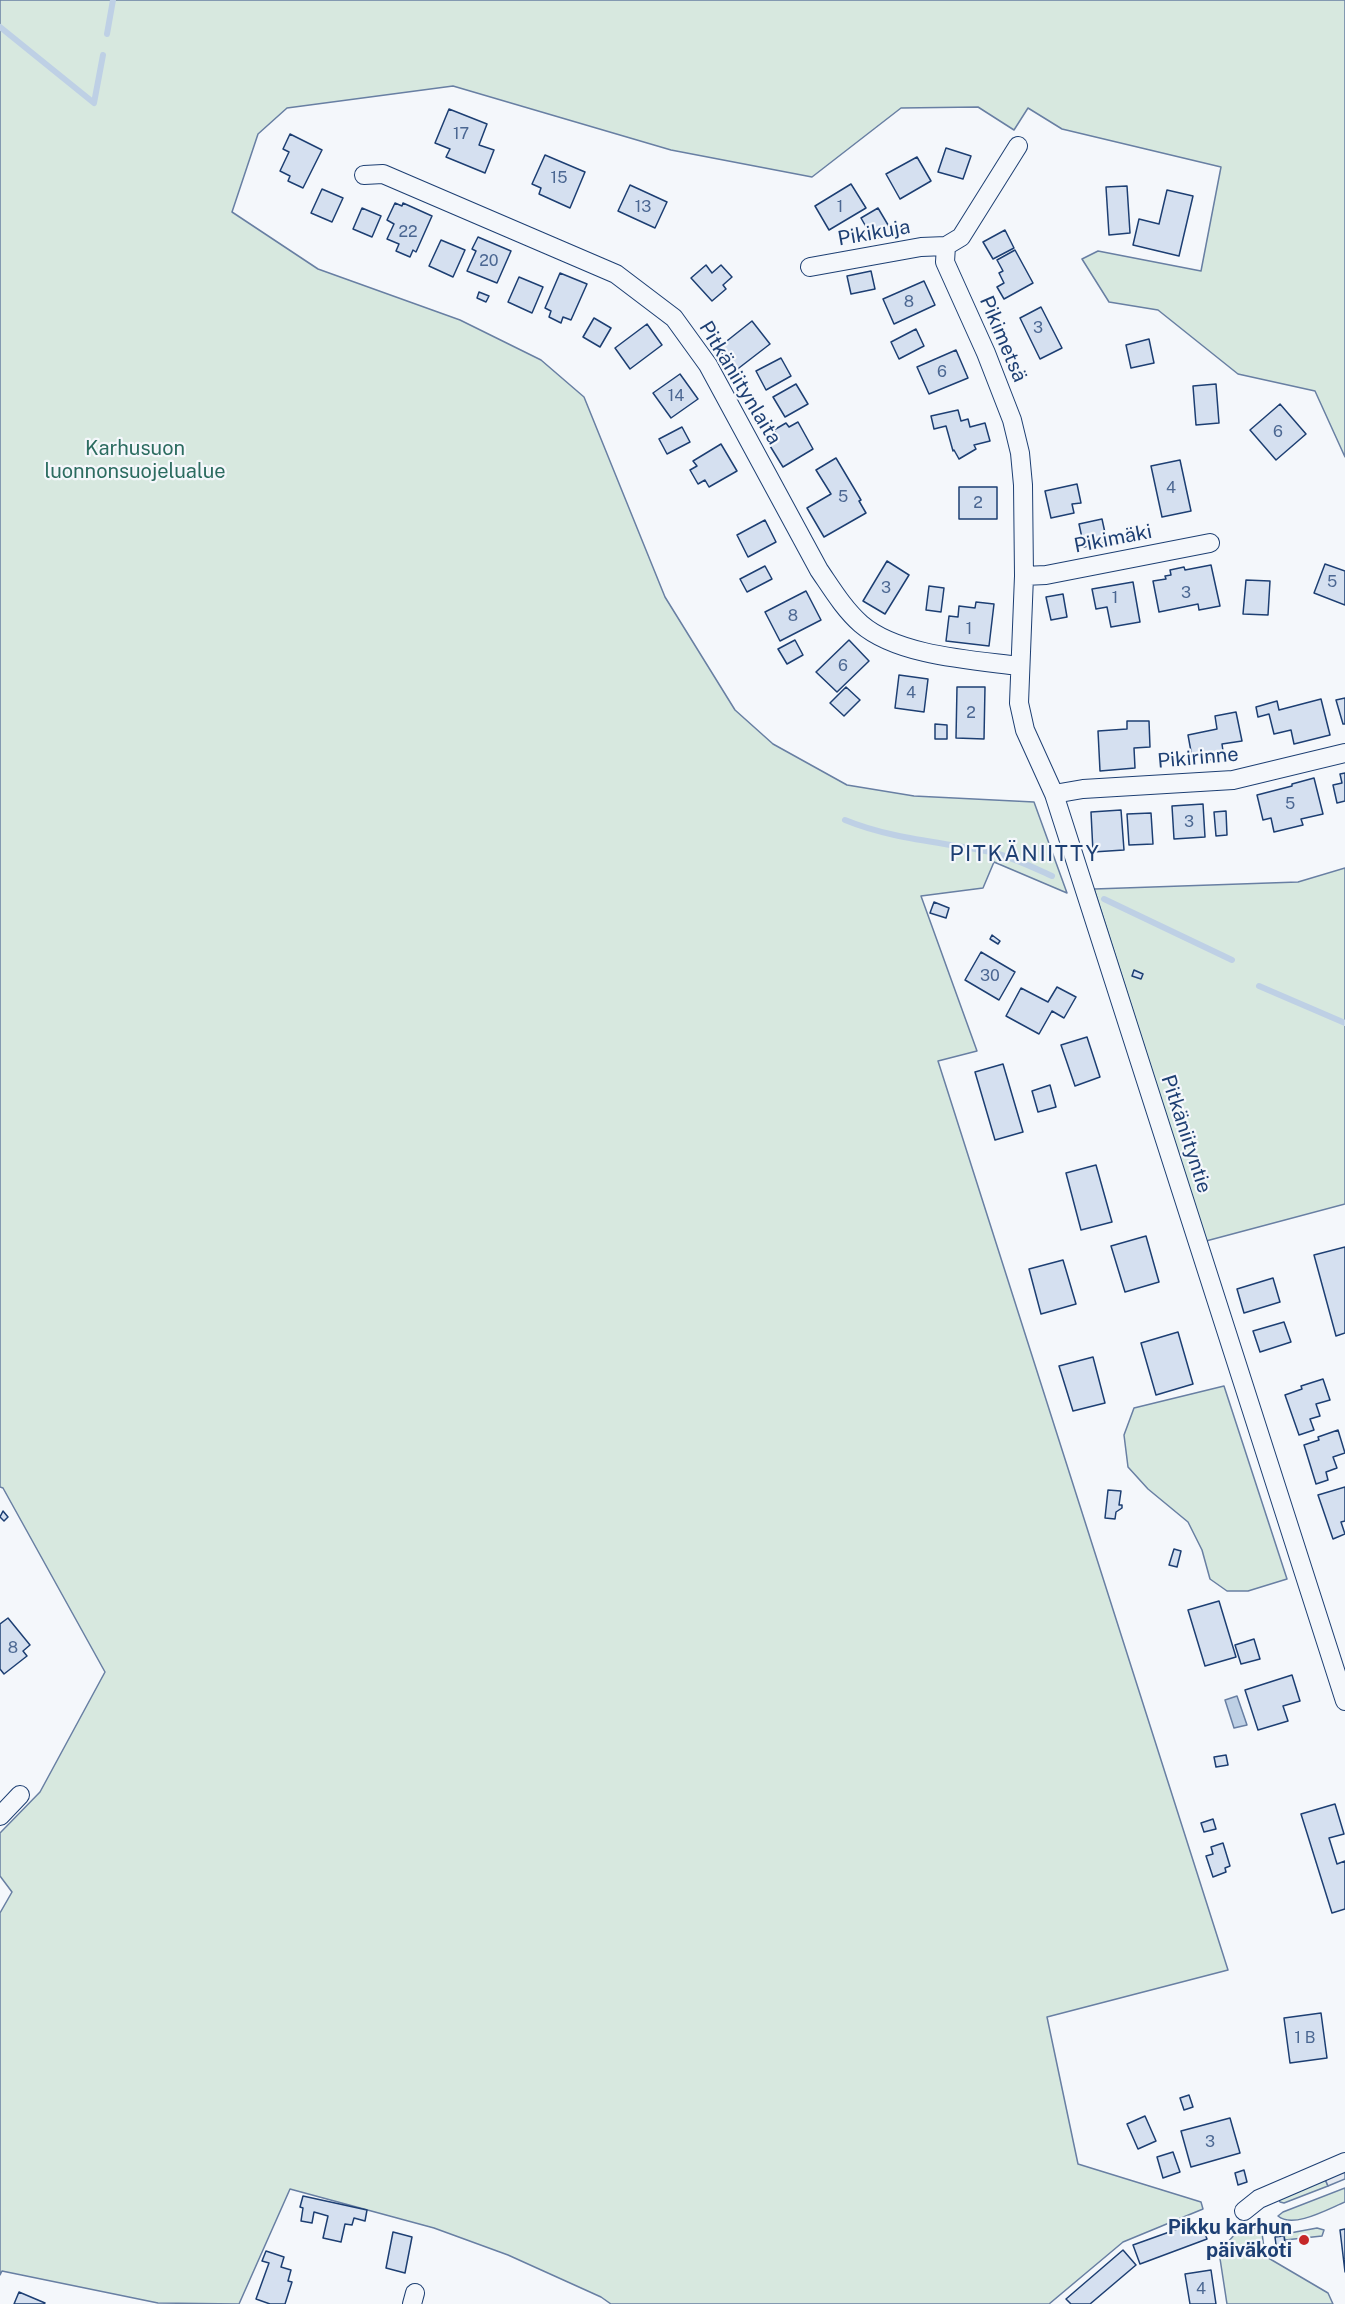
<!DOCTYPE html>
<html>
<head>
<meta charset="utf-8">
<style>
	body { margin:0 }
	canvas { display:block; background:#f4f7fb }
</style>
</head>
<body>
<canvas width="1345" height="2304"></canvas>
<script>
const ctx = document.querySelector('canvas').getContext('2d');
ctx.lineJoin = 'round';
function fill(path, color) { ctx.fillStyle = color; ctx.fill(path, 'evenodd'); }
function trace(path, color, width, dash) { ctx.strokeStyle = color; ctx.lineWidth = width; ctx.lineCap = dash ? 'butt' : 'round'; ctx.setLineDash(dash || []); ctx.stroke(path); }
function label(font, color, halo, rows, align = 'center') {
  ctx.font = font + ' "Public Sans",sans-serif'; ctx.lineWidth = 4.5; ctx.setLineDash([]); ctx.textBaseline = 'middle'; ctx.strokeStyle = halo; ctx.fillStyle = color; for (const [text, x, y, turn = 0] of rows) {
    ctx.save(); ctx.translate(x, y); ctx.rotate((+turn || 0) * Math.PI / 180); ctx.textAlign = isNaN(turn) ? turn : align; if (halo) ctx.strokeText(text, 0, 0); ctx.fillText(text, 0, 0); ctx.restore();
  }
}
const green = new Path2D(`
	M0,0H1345V457L1315,391L1238,374L1158,310L1109,302L1082,259L1098,251L1201,271L1221,167L1062,129L1028,108L1014,130L978,107L901,108L812,177L671,150L453,86L287,108L258,134L232,212L318,269L460,320L541,360L584,397L665,597L735,710L773,744L847,785L914,796L1034,802L1067,893L994,862L983,888L921,896L977,1051L938,1061L1228,1970L1047,2017L1078,2164L1201,2202L1203,2209L1123,2242L1049,2304H611L601,2297L508,2255L434,2228L290,2189L239,2304L158,2303L2,2271L0,2275V1913L12,1892L0,1876V1833L40,1792L105,1672L3,1488L0,1487Z
	M1345,868V1204L1206,1241L1094,889L1298,882Z
	M1224,1386L1287,1579L1248,1591H1227L1210,1579L1202,1550L1188,1522L1148,1489L1128,1467L1124,1435L1134,1408Z
	M1325,2179L1328,2186L1284,2203L1280,2202L1279,2200Z
	M1345,2188V2202C1328,2209 1293,2229 1278,2216L1283,2212Z
	M1261,2225L1265,2256L1328,2293L1333,2304H1227L1219,2252L1236,2233H1242Z
	M1317,2228L1324,2230L1322,2236L1285,2240L1284,2236L1290,2233Z`);
const parking = new Path2D(`
	M1345,2172V2179L1328,2186L1325,2179Z`);
const water = new Path2D(`
	M1237,1696L1247,1725L1234,1728L1225,1700Z`);
const stream = new Path2D(`
	M0,27L94,103L103,55
	M107,34L113,0
	M845,820C891,839 942,842 991,852C1012,857 1032,867 1052,876
	M1104,899L1232,960
	M1259,986L1345,1023`);
const building = new Path2D(`
	M449,109L487,124L479,145L494,150L485,173L446,157L450,149L435,143Z
	M290,134L322,150L303,188L288,181L290,176L280,171L289,152L283,149Z
	M946,148L971,156L963,179L938,172Z
	M545,155L585,172L570,208L539,194L541,188L532,184Z
	M917,157L931,181L900,199L886,174Z
	M851,184L866,208L829,230L815,206Z
	M630,185L667,202L655,228L618,211Z
	M1127,186L1130,233L1109,235L1106,187Z
	M322,189L343,198L332,222L311,213Z
	M1167,190L1193,196L1179,256L1133,245L1139,219L1159,224Z
	M395,203L402,206L403,203L432,216L416,252L413,250L410,257L396,251L399,244L387,239L394,224L387,220Z
	M362,208L381,216L372,237L353,229Z
	M878,208L894,235L873,239L861,218Z
	M1005,230L1014,248L993,259L983,242Z
	M478,237L511,251L497,283L467,271L476,251L472,249Z
	M441,240L465,250L453,277L429,266Z
	M1015,250L1033,283L1004,299L997,287L1004,283L999,273L1003,271L997,260Z
	M706,265L712,273L721,265L732,277L723,285L726,289L712,301L691,278Z
	M871,271L875,289L851,294L847,276Z
	M560,273L587,284L571,320L563,317L561,323L549,317L551,311L545,308Z
	M519,277L543,287L532,313L508,302Z
	M924,281L935,305L894,324L883,299Z
	M479,292L489,296L486,302L477,298Z
	M1041,307L1062,348L1040,359L1020,318Z
	M594,318L611,328L600,347L583,337Z
	M752,321L770,344L735,371L718,348Z
	M647,324L662,345L630,369L615,348Z
	M916,329L924,346L899,359L891,342Z
	M1149,339L1154,363L1131,368L1126,345Z
	M956,350L968,378L929,394L917,367Z
	M781,358L791,376L766,390L756,371Z
	M680,374L698,399L671,418L653,393Z
	M796,384L808,404L785,417L773,397Z
	M1216,384L1219,423L1196,425L1193,386Z
	M1280,404L1306,434L1276,460L1250,430Z
	M958,410L961,421L968,419L970,427L985,423L990,441L974,445L976,449L959,459L954,450L953,451L946,426L934,429L931,416Z
	M798,422L813,449L783,467L767,441L777,435L774,430L786,423L789,427Z
	M682,427L690,442L667,454L659,439Z
	M721,444L737,471L709,487L705,480L698,484L690,470L697,466L693,461Z
	M836,458L861,500L859,501L866,513L824,537L807,508L831,494L816,470Z
	M1180,460L1191,511L1162,517L1151,466Z
	M1077,484L1081,503L1072,504L1074,513L1051,518L1045,491Z
	M959,487H997V519H959Z
	M1102,519L1107,542L1084,547L1079,524Z
	M765,520L776,542L748,557L737,535Z
	M887,561L909,575L885,614L863,601Z
	M1325,564L1345,571V605L1314,593Z
	M1211,565L1220,606L1199,610L1198,604L1159,612L1153,581L1166,579L1165,576L1171,575L1170,570L1184,567L1185,570Z
	M765,566L772,579L747,592L740,579Z
	M1246,580L1270,581L1268,615L1243,614Z
	M1133,582L1140,622L1111,627L1107,607L1096,609L1092,589Z
	M929,586L944,588L941,612L926,610Z
	M806,591L821,620L780,641L765,612Z
	M1063,594L1067,617L1051,620L1046,597Z
	M976,602L994,604L989,646L946,641L949,616L958,617L959,606L975,608Z
	M795,640L803,655L787,664L778,649Z
	M849,640L869,661L837,692L816,672Z
	M899,675L928,679L924,712L895,708Z
	M846,687L860,700L844,716L830,703Z
	M957,687H985L984,739L956,738Z
	M1345,698V724H1343L1336,700Z
	M1321,699L1330,735L1294,744L1291,730L1274,734L1269,714L1258,717L1256,707L1277,701L1279,710Z
	M1236,712L1242,741L1222,744L1223,751L1214,753L1215,759L1203,761L1201,755L1192,757L1188,735L1217,729L1215,716Z
	M1127,721H1149L1150,747L1134,748L1135,768L1100,771L1098,731L1127,729Z
	M935,724L947,725V739H935Z
	M1345,773V801L1337,803L1333,785L1342,783L1340,774Z
	M1314,778L1323,814L1301,819L1303,825L1274,832L1271,818L1263,820L1257,795L1292,786V784Z
	M1203,804L1205,837L1174,839L1172,806Z
	M1121,810L1124,850L1093,852L1091,812Z
	M1226,811L1227,835L1216,836L1214,812Z
	M1151,813L1153,844L1129,845L1127,814Z
	M934,902L949,908L946,918L930,913Z
	M992,935L1000,941L998,944L990,939Z
	M981,952L1015,972L999,1000L965,980Z
	M1134,970L1143,974L1141,979L1132,976Z
	M1057,987L1076,997L1064,1018L1052,1011L1039,1034L1006,1016L1021,988L1048,1002Z
	M1087,1037L1100,1077L1075,1086L1061,1045Z
	M1003,1064L1023,1132L995,1140L975,1072Z
	M1050,1085L1056,1107L1038,1112L1032,1091Z
	M1096,1165L1112,1222L1081,1230L1066,1173Z
	M1146,1236L1159,1282L1125,1292L1111,1246Z
	M1345,1247V1333L1336,1336L1314,1255Z
	M1063,1260L1076,1304L1041,1314L1029,1269Z
	M1273,1278L1280,1302L1244,1313L1237,1289Z
	M1284,1322L1291,1342L1260,1352L1253,1331Z
	M1178,1332L1193,1384L1156,1395L1141,1343Z
	M1093,1357L1105,1403L1073,1411L1059,1366Z
	M1323,1379L1330,1400L1316,1404L1320,1416L1310,1419L1314,1430L1299,1435L1285,1395L1302,1389L1301,1386Z
	M1338,1430L1345,1453L1333,1457L1337,1468L1326,1472L1328,1480L1316,1484L1304,1445L1319,1440L1318,1437Z
	M1345,1487V1521L1341,1522L1345,1534L1333,1539L1318,1495Z
	M1108,1490L1121,1491L1119,1505H1122V1508L1116,1512L1115,1519L1105,1518Z
	M3,1511L8,1517L4,1521L0,1517Z
	M1174,1549L1181,1551L1177,1567L1169,1565Z
	M1219,1601L1236,1657L1205,1666L1188,1610Z
	M8,1618L30,1645L23,1651L27,1656L4,1674L0,1669V1624Z
	M1254,1639L1260,1659L1241,1664L1235,1645Z
	M1292,1675L1300,1701L1283,1706L1288,1721L1258,1730L1245,1690Z
	M1226,1755L1228,1765L1216,1767L1214,1757Z
	M1335,1804L1344,1834L1329,1838L1337,1864L1345,1861V1909L1332,1913L1301,1814Z
	M1213,1819L1216,1829L1204,1832L1201,1823Z
	M1223,1843L1230,1866L1225,1868L1226,1872L1213,1877L1206,1856L1213,1854L1211,1847Z
	M1321,2013L1327,2058L1290,2063L1284,2018Z
	M1189,2095L1193,2107L1184,2110L1180,2098Z
	M1145,2116L1156,2141L1138,2149L1127,2124Z
	M1230,2118L1240,2153L1191,2167L1181,2131Z
	M1173,2152L1180,2172L1163,2178L1157,2157Z
	M1244,2170L1247,2182L1238,2185L1235,2173Z
	M303,2196L367,2210L365,2221L354,2218L352,2225L345,2224L341,2242L323,2238L328,2216L314,2212L312,2223L301,2221L303,2208L300,2207Z
	M1200,2221L1207,2239L1140,2264L1133,2245Z
	M1345,2229V2272L1340,2230Z
	M393,2232L412,2237L405,2273L386,2268Z
	M1284,2236L1286,2251L1277,2252L1275,2237Z
	M1123,2250L1136,2265L1090,2304H1071L1066,2299Z
	M266,2251L284,2257L281,2267L291,2270L288,2281L292,2282L285,2304H270L256,2299L269,2263L262,2261Z
	M1211,2270L1216,2304H1190L1185,2274Z
	M19,2292L45,2303L44,2304H14Z`);
const street = new Path2D(`
	M364,175L383,174L616,274L674,318L708,365L819,570C832,589 844,609 861,624C898,656 973,660 1019,666
	M946,246L945,262L986,353L1012,420L1020,453L1023,485L1024,576L1019,703L1025,730L1054,794L1345,1701
	M810,267L921,247L946,246L961,237L1018,146
	M1024,576L1046,575L1210,543
	M1054,794L1083,789L1233,780L1345,753
	M0,1816L20,1795
	M1244,2211L1259,2199L1345,2162
	M412,2304L415,2293`);
const markers = [
	[1304,2240,6,"#c62828"]
];
const numberNames = [
	["17",461,134],
	["15",559,178],
	["13",643,207],
	["1",840,207],
	["22",408,232],
	["20",489,261],
	["8",909,302],
	["3",1038,328],
	["6",942,372],
	["14",676,396],
	["6",1278,432],
	["4",1171,488],
	["5",843,497],
	["2",978,503],
	["5",1332,582],
	["3",886,588],
	["3",1186,593],
	["1",1115,598],
	["8",793,616],
	["1",969,629],
	["6",843,666],
	["4",911,693],
	["2",971,713],
	["5",1290,804],
	["3",1189,822],
	["30",990,976],
	["8",13,1648],
	["1 B",1305,2038],
	["3",1210,2142],
	["4",1201,2289]
];
const streetNames = [
	["Pikikuja",874,233,-10],
	["Pikimetsä",1003,339,67],
	["Pitkäniitynlaita",740,383,59],
	["Pikimäki",1113,539,-11],
	["Pikirinne",1198,758,-5],
	["Pitkäniityntie",1186,1134,72]
];
const parkNames = [
	["Karhusuon",135,449],
	["luonnonsuojelualue",135,472]
];
const poiNames = [
	["Pikku karhun",1292,2228],
	["päiväkoti",1292,2251]
];
const quarterNames = [
	["PITKÄNIITTY",1025,854]
];
fill(green, '#d7e8df');
trace(green, '#687fa3', 1.5);
fill(parking, '#e3e8f0');
trace(parking, '#687fa3', 1.5);
fill(water, '#bed0e5');
trace(water, '#687fa3', 1.5);
trace(stream, '#bed0e5', 6);
fill(building, '#d5e0f0');
trace(building, '#1d3f73', 1.5);
trace(street, '#1d3f73', 20);
trace(street, '#f4f7fb', 18);
for (const [x, y, r, color] of markers) { const dot = new Path2D(); dot.arc(x, y, r, 0, 2 * Math.PI); ctx.fillStyle = color; ctx.fill(dot); trace(dot, '#f4f7fb', 2); }
label('16px', '#4b6792', null, numberNames);
label('20px', '#1d3f73', '#f4f7fb', streetNames);
label('20px', '#2c6c60', '#f4f7fb', parkNames);
label('bold 20px', '#1d3f73', '#f4f7fb', poiNames, 'right');
ctx.letterSpacing = '1.5px';
label('22px', '#1d3f73', '#f4f7fb', quarterNames);
ctx.letterSpacing = '0px';
</script>
</body>
</html>
